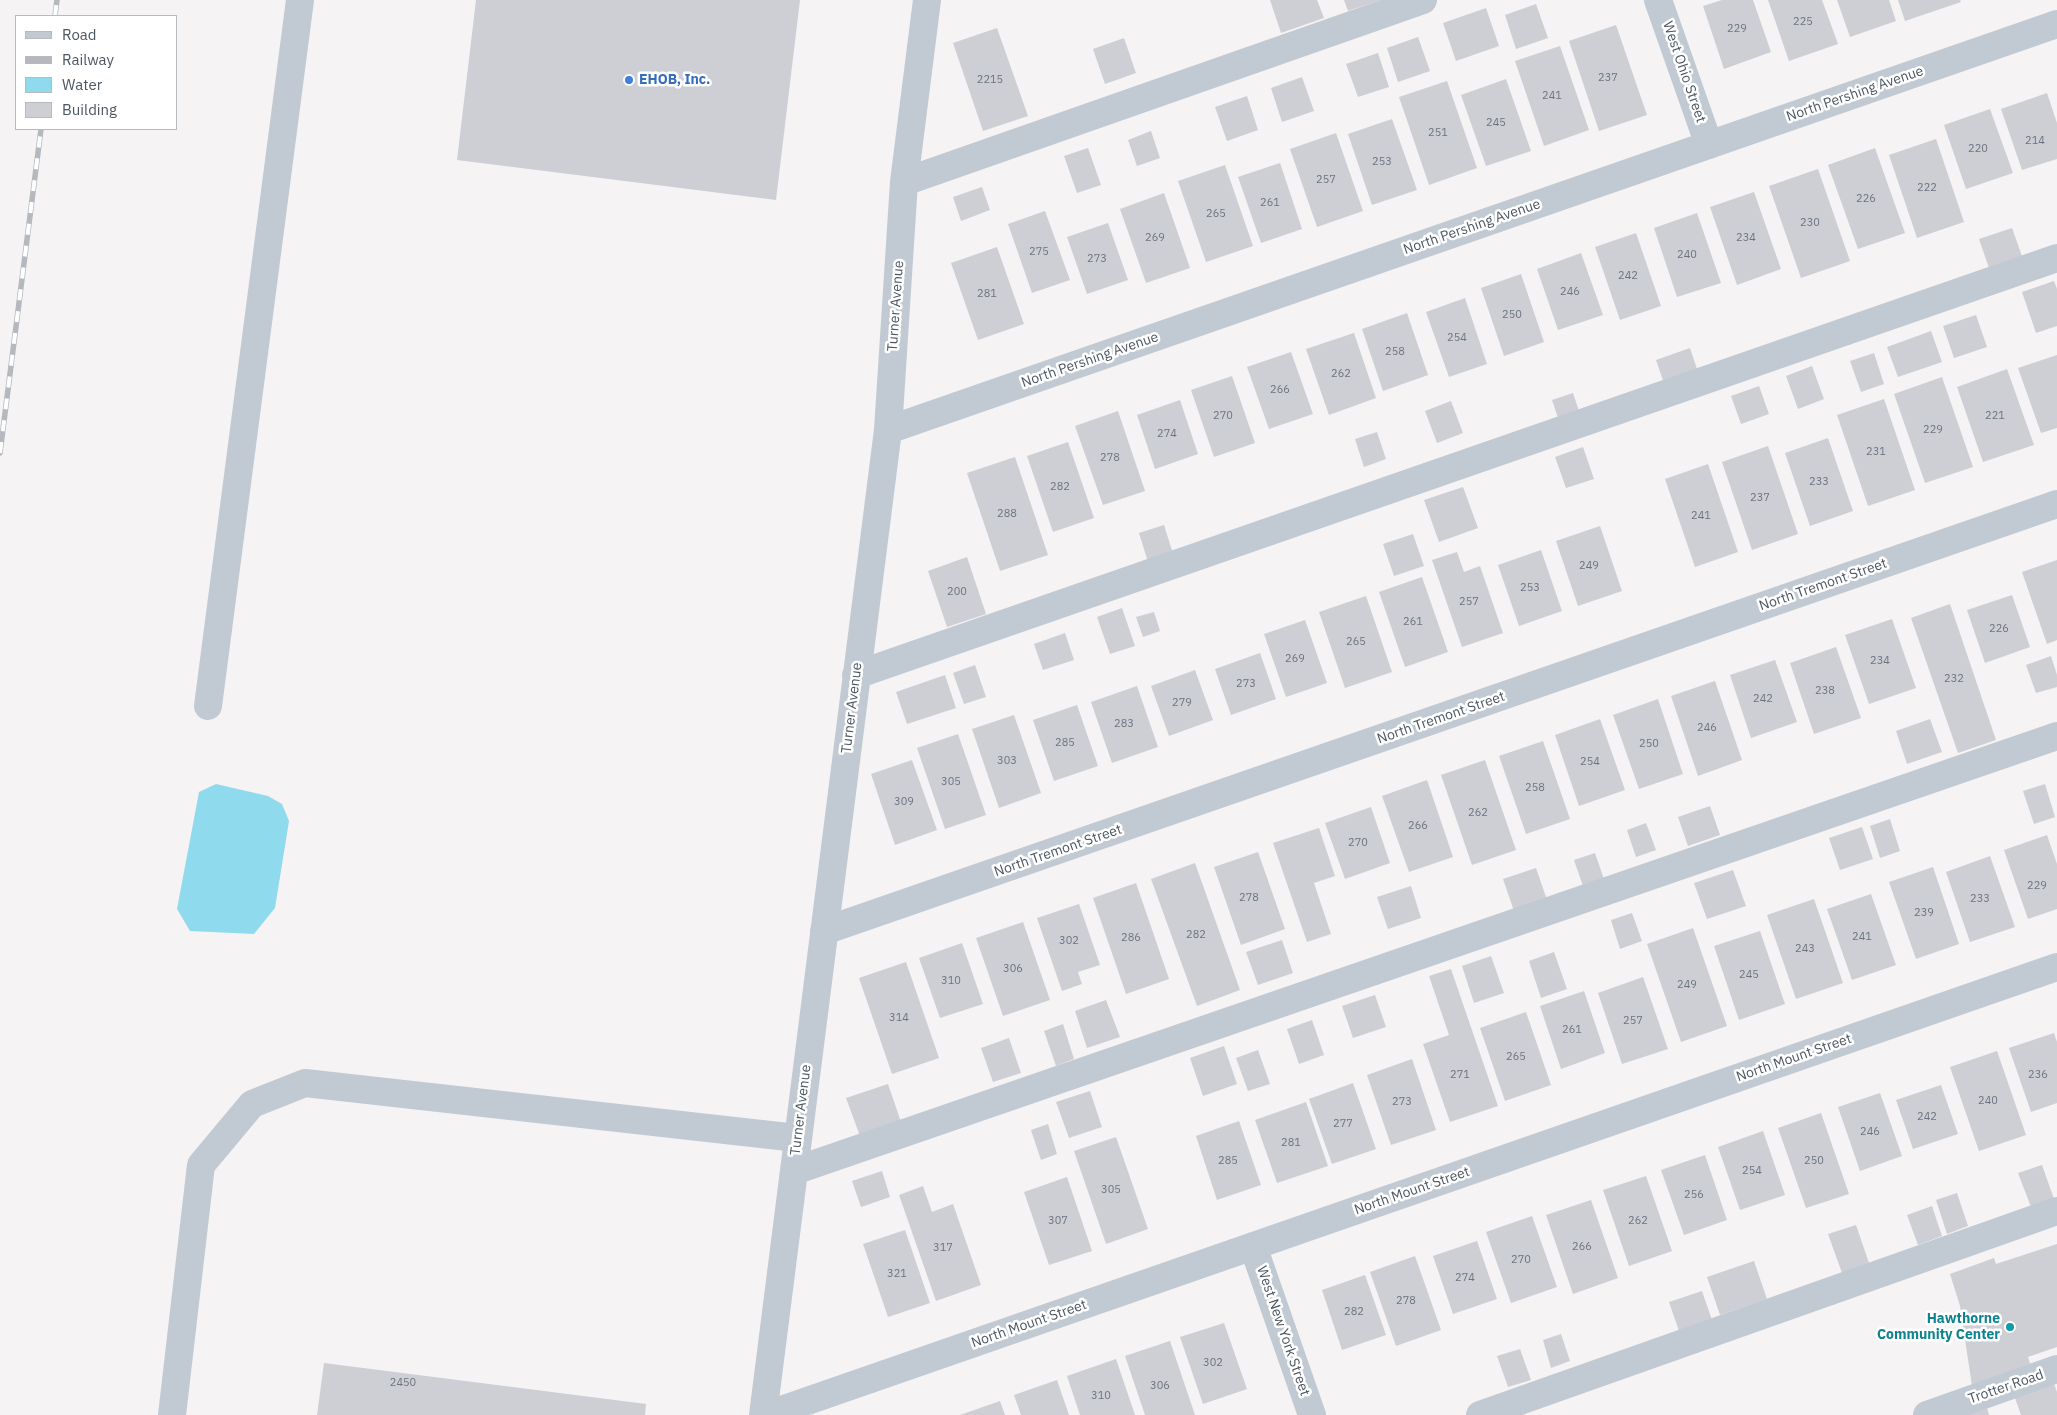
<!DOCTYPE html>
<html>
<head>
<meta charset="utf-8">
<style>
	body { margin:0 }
	#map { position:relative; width:2057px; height:1415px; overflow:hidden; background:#f5f3f3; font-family:"IBM Plex Sans",sans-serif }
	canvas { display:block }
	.legend { position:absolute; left:15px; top:15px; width:162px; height:115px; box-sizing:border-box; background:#fff; border:1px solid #b7bbc0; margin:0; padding:6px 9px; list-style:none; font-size:15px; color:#4a5661 }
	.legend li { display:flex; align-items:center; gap:10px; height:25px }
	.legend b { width:25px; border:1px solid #b7bbc0 }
</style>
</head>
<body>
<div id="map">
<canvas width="2057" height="1415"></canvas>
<ul class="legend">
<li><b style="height:6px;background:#c1cad2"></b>Road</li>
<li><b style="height:6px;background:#b5b8bd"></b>Railway</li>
<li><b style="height:14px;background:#90daee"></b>Water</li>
<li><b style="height:14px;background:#cdcfd5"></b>Building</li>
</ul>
</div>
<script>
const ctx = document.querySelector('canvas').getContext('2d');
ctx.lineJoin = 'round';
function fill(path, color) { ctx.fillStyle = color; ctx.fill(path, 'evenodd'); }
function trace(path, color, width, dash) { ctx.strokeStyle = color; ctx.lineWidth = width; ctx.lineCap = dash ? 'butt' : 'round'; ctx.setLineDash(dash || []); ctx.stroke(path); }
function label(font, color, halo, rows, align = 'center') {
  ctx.font = font + ' "IBM Plex Sans",sans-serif'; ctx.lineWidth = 5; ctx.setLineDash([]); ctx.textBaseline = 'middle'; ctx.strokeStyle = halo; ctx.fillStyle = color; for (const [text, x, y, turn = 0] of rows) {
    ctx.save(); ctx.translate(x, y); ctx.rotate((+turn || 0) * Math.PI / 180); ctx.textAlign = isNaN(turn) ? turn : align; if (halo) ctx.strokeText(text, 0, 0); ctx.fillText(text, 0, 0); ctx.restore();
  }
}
const water = new Path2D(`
	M216,784L268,796L282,804L289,821L275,908L254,934L190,931L177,909L199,792Z`);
const building = new Path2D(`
	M476,0H800L776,200L457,160Z
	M1270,0H1317L1324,18L1281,33Z
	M1344,0H1381L1348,11Z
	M1722,0H1753L1771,52L1724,69L1703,6Z
	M1768,0H1822L1838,44L1789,61Z
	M1837,0H1889L1896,21L1850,37Z
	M1898,0H1960L1961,2L1905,21Z
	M1536,4L1548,38L1516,49L1505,15Z
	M1486,8L1499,46L1456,61L1443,23Z
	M1616,25L1647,115L1599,131L1569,41Z
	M997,28L1028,116L983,131L953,43Z
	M1418,37L1430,71L1398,82L1387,48Z
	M1124,38L1136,73L1105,84L1093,49Z
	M1560,46L1589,130L1544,146L1515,61Z
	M1378,53L1389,87L1358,97L1346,64Z
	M1302,77L1314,111L1282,122L1271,88Z
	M1506,79L1531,151L1486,166L1461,95Z
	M1447,81L1477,168L1429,185L1399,97Z
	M2047,93L2057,123V159L2022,170L2001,109Z
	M1247,96L1258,130L1227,141L1215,107Z
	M1990,109L2013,173L1966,189L1944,125Z
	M1392,119L1417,190L1372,205L1348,134Z
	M1151,131L1160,158L1137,166L1128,140Z
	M1336,133L1363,211L1317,227L1290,149Z
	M1936,139L1964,222L1917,238L1889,155Z
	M1088,148L1101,185L1077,193L1064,156Z
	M1875,148L1905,233L1858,249L1828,165Z
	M1280,163L1302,229L1261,243L1238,177Z
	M1225,165L1253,246L1206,262L1178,181Z
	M1818,169L1850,261L1801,278L1769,186Z
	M982,187L990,210L961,221L953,197Z
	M1754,192L1781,269L1737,285L1710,207Z
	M1164,193L1190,268L1146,283L1120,209Z
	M1045,211L1070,280L1032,293L1008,224Z
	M1697,213L1721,283L1677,297L1654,228Z
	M1108,223L1128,280L1087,294L1067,237Z
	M2012,228L2023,259L1990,271L1979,239Z
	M1636,233L1661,306L1620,320L1595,247Z
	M997,247L1024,324L978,340L951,263Z
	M1581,253L1603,315L1558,330L1537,269Z
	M1521,274L1544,342L1504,356L1481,288Z
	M2054,281L2057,289V326L2036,333L2022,292Z
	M1465,298L1487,364L1449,377L1426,312Z
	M1407,313L1428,375L1383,391L1362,329Z
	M1976,315L1987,347L1954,358L1943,326Z
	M1931,331L1942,362L1898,377L1887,347Z
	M1354,333L1376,398L1329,415L1306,349Z
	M1690,348L1699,375L1665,386L1656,360Z
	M1291,352L1313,414L1269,429L1247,367Z
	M1874,353L1884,384L1861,392L1850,361Z
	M2057,355V428L2041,433L2018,368Z
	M1812,366L1824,399L1798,409L1786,376Z
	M2007,369L2034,445L1983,462L1957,387Z
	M1232,376L1255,443L1214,457L1191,390Z
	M1942,377L1973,467L1925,483L1894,394Z
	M1759,386L1769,414L1741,424L1731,396Z
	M1573,393L1581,417L1560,424L1552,400Z
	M1884,399L1915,490L1868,506L1837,415Z
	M1180,400L1198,454L1155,469L1137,415Z
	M1451,401L1463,433L1437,443L1425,411Z
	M1118,411L1145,491L1103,505L1075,426Z
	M1377,432L1386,459L1364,467L1355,439Z
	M1828,438L1853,511L1810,526L1785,453Z
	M1068,442L1094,518L1053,532L1027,456Z
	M1768,446L1798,534L1752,550L1722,462Z
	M1583,447L1594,479L1566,488L1555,457Z
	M1015,457L1048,555L1000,571L967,473Z
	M1708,464L1738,552L1695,567L1665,479Z
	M1463,487L1478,528L1439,542L1424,500Z
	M1164,525L1174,557L1149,565L1139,533Z
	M1600,526L1622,591L1578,606L1556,541Z
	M1413,534L1424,566L1394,576L1383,544Z
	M1541,550L1562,611L1519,626L1498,565Z
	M1457,552L1464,572L1480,566L1503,633L1462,647L1432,560Z
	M967,557L986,614L947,627L928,571Z
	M2057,560V640L2047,644L2022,572Z
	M1422,577L1448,652L1405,667L1379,592Z
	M2012,595L2030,647L1985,663L1967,610Z
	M1366,596L1392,672L1345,688L1319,612Z
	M1950,604L1996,740L1958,753L1911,618Z
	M1122,608L1135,646L1110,654L1097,617Z
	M1154,612L1160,631L1143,637L1136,617Z
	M1892,619L1916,688L1869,704L1845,635Z
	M1305,620L1327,683L1286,697L1264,634Z
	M1065,633L1074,660L1043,670L1034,644Z
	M1836,647L1861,718L1814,734L1790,663Z
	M1260,653L1276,699L1231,715L1215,669Z
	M2051,656L2057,675V687L2036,693L2026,665Z
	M1775,660L1797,722L1751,738L1730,675Z
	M975,665L986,697L964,704L953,673Z
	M1195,670L1213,720L1169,736L1151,686Z
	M945,675L956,708L907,724L896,692Z
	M1715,681L1742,760L1698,776L1671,696Z
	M1137,686L1158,747L1112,763L1091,702Z
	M1658,699L1683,774L1639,789L1613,715Z
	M1077,705L1098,766L1054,781L1033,720Z
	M1014,715L1041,793L999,808L972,729Z
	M1600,719L1625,790L1579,806L1555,735Z
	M1930,719L1942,752L1907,764L1896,731Z
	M958,734L986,815L945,829L917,748Z
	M1543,741L1570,819L1526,834L1499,756Z
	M912,760L937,830L895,845L871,774Z
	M1485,760L1516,850L1472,865L1441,775Z
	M1427,780L1453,857L1409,872L1382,796Z
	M2045,784L2055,817L2034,824L2023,791Z
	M1710,806L1720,835L1688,846L1678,817Z
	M1371,807L1390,863L1345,879L1325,823Z
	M1890,819L1900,851L1880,858L1870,826Z
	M1646,823L1656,850L1636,857L1627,830Z
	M1862,827L1873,859L1840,870L1829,838Z
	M1319,828L1335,876L1314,883L1331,934L1307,942L1273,843Z
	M2047,835L2057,864V909L2028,919L2004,850Z
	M1258,852L1285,929L1241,945L1214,867Z
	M1595,853L1606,885L1585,892L1574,860Z
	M1990,856L2015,927L1970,942L1946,872Z
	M1195,863L1240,990L1197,1006L1151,879Z
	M1933,867L1959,944L1916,959L1889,882Z
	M1536,868L1547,900L1514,911L1503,879Z
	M1733,870L1746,906L1707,919L1694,883Z
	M1136,883L1169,979L1126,994L1093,898Z
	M1411,886L1421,918L1388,929L1377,897Z
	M1871,894L1896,965L1852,980L1827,909Z
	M1814,899L1843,983L1796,999L1767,915Z
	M1079,904L1100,965L1078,972L1082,984L1062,991L1037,918Z
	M1632,913L1642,941L1620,949L1611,920Z
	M1023,922L1050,1000L1003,1016L976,938Z
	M1693,928L1727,1026L1681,1042L1647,944Z
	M1760,931L1785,1004L1739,1020L1714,946Z
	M1282,940L1293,973L1258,985L1246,952Z
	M962,943L983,1004L940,1018L919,958Z
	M1554,952L1567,989L1541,998L1529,961Z
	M1491,956L1504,993L1474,1003L1462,966Z
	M906,962L939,1058L892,1074L859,978Z
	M1451,969L1498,1106L1450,1122L1423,1044L1449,1035L1429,976Z
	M1643,977L1668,1049L1622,1064L1598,993Z
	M1584,991L1605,1053L1561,1069L1540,1006Z
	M1375,995L1386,1027L1353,1038L1342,1006Z
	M1106,1000L1120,1037L1087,1048L1075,1011Z
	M1526,1012L1551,1085L1505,1101L1480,1028Z
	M1312,1020L1324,1055L1299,1064L1287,1029Z
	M1063,1024L1074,1059L1056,1066L1044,1031Z
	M2054,1033L2057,1042V1103L2031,1112L2009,1048Z
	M1009,1038L1021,1073L993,1082L981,1048Z
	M1224,1046L1237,1084L1203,1096L1190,1058Z
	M1258,1050L1270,1084L1248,1091L1236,1058Z
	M1997,1051L2026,1135L1979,1151L1950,1067Z
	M1412,1059L1436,1130L1391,1145L1367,1075Z
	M1353,1083L1376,1149L1332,1164L1309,1099Z
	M888,1084L901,1122L860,1136L846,1098Z
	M1941,1085L1958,1134L1913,1149L1896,1100Z
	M1090,1091L1102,1127L1069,1138L1056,1102Z
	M1880,1093L1902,1156L1860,1171L1838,1107Z
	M1306,1102L1328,1166L1277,1183L1255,1120Z
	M1821,1113L1849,1194L1806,1208L1778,1128Z
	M1239,1121L1261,1185L1217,1200L1196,1136Z
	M1048,1124L1057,1154L1041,1160L1031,1130Z
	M1763,1131L1785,1195L1740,1210L1718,1147Z
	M1116,1137L1148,1229L1106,1244L1074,1151Z
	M1705,1155L1727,1220L1684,1235L1661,1170Z
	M2042,1165L2054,1199L2031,1207L2018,1173Z
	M882,1171L890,1197L861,1207L852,1181Z
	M1646,1176L1672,1251L1629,1266L1603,1190Z
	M1067,1177L1092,1251L1049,1265L1024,1192Z
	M923,1186L932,1212L953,1204L981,1285L936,1301L899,1195Z
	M1957,1193L1968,1226L1947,1234L1936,1200Z
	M1591,1200L1618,1278L1573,1294L1546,1215Z
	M1932,1206L1942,1236L1918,1245L1907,1215Z
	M1532,1216L1557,1287L1511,1303L1486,1232Z
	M1856,1225L1869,1263L1842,1273L1828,1234Z
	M905,1230L930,1303L888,1317L863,1244Z
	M1477,1241L1497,1299L1453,1314L1433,1256Z
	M2057,1244V1347L2028,1357L2030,1364L1972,1386L1960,1306L1950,1274L1994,1258L1996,1264Z
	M1415,1256L1441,1330L1396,1346L1370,1272Z
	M1754,1261L1767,1299L1720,1315L1707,1277Z
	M1365,1275L1386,1335L1342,1350L1322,1290Z
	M1702,1291L1713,1323L1680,1334L1669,1302Z
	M1224,1323L1247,1389L1203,1404L1180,1337Z
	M1561,1334L1570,1361L1551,1368L1543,1340Z
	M1170,1341L1195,1415H1145L1125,1356Z
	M1520,1349L1531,1380L1508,1387L1497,1356Z
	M1116,1359L1135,1415H1080L1067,1376Z
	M324,1363L646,1404L645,1415H317Z
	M1057,1380L1069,1415H1021L1014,1395Z
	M2053,1381L2057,1392V1415H2021L2014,1395Z
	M1000,1401L1005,1415H960Z
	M1987,1407L1989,1415H1965Z`);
const minor = new Path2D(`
	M1658,0L1709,145
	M904,182L1423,0
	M888,430L2057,24
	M856,675L2057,258
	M208,706L300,0
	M824,931L2057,504
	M794,1171L2057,736
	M1253,1246L1312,1415
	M172,1415L201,1165L252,1104L305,1083L797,1138
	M763,1415L888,430L904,182L927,0
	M767,1415L2057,967
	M1480,1415L2057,1211
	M1927,1415L2057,1369`);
const rail = new Path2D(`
	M55,16L57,0
	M0,453L41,129`);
const markers = [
	[629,80,5,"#3f7fe0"],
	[2010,1327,5,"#0f9aa8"]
];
const numberNames = [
	["225",1803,22],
	["229",1737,29],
	["237",1608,78],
	["2215",990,80],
	["241",1552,96],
	["245",1496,123],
	["251",1438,133],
	["214",2035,141],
	["220",1978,149],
	["253",1382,162],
	["257",1326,180],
	["222",1927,188],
	["226",1866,199],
	["261",1270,203],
	["265",1216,214],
	["230",1810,223],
	["269",1155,238],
	["234",1746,238],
	["275",1039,252],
	["240",1687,255],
	["273",1097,259],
	["242",1628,276],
	["246",1570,292],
	["281",987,294],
	["250",1512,315],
	["254",1457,338],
	["258",1395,352],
	["262",1341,374],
	["266",1280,390],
	["270",1223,416],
	["221",1995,416],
	["229",1933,430],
	["274",1167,434],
	["231",1876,452],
	["278",1110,458],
	["233",1819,482],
	["282",1060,487],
	["237",1760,498],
	["288",1007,514],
	["241",1701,516],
	["249",1589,566],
	["253",1530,588],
	["200",957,592],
	["257",1469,602],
	["261",1413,622],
	["226",1999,629],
	["265",1356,642],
	["269",1295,659],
	["234",1880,661],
	["232",1954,679],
	["273",1246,684],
	["238",1825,691],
	["242",1763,699],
	["279",1182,703],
	["283",1124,724],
	["246",1707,728],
	["285",1065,743],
	["250",1649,744],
	["303",1007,761],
	["254",1590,762],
	["305",951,782],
	["258",1535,788],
	["309",904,802],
	["262",1478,813],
	["266",1418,826],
	["270",1358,843],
	["229",2037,886],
	["278",1249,898],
	["233",1980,899],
	["239",1924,913],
	["282",1196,935],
	["241",1862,937],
	["286",1131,938],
	["302",1069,941],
	["243",1805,949],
	["306",1013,969],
	["245",1749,975],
	["310",951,981],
	["249",1687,985],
	["314",899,1018],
	["257",1633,1021],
	["261",1572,1030],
	["265",1516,1057],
	["271",1460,1075],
	["236",2038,1075],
	["240",1988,1101],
	["273",1402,1102],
	["242",1927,1117],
	["277",1343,1124],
	["246",1870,1132],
	["281",1291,1143],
	["285",1228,1161],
	["250",1814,1161],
	["254",1752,1171],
	["305",1111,1190],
	["256",1694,1195],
	["307",1058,1221],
	["262",1638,1221],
	["266",1582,1247],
	["317",943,1248],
	["270",1521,1260],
	["321",897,1274],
	["274",1465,1278],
	["278",1406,1301],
	["282",1354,1312],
	["302",1213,1363],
	["2450",403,1383],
	["306",1160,1386],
	["310",1101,1396]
];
const streetNames = [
	["West Ohio Street",1684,72,71],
	["North Pershing Avenue",1855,94,-19],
	["North Pershing Avenue",1472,227,-19],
	["Turner Avenue",896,306,-86],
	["North Pershing Avenue",1090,360,-19],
	["North Tremont Street",1823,585,-19],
	["Turner Avenue",852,708,-83],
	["North Tremont Street",1441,718,-19],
	["North Tremont Street",1058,851,-19],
	["North Mount Street",1794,1058,-19],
	["Turner Avenue",801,1110,-83],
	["North Mount Street",1412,1191,-19],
	["North Mount Street",1029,1324,-19],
	["West New York Street",1283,1331,71],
	["Trotter Road",2006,1387,-19]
];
const shopNames = [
	["EHOB, Inc.",639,80]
];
const cultureNames = [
	["Hawthorne",2000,1319],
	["Community Center",2000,1335]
];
fill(water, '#90daee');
fill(building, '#cdcfd5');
trace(minor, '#c1cad2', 28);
trace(rail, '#b5b8bd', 5.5);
trace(rail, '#fff', 4, [11]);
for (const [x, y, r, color] of markers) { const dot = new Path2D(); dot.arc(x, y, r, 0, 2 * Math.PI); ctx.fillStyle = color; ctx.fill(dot); trace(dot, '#fff', 2); }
label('11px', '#6b747e', null, numberNames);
label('14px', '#4a5661', '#fff', streetNames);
label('bold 14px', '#366cbe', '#fff', shopNames, 'left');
label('bold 14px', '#0d838f', '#fff', cultureNames, 'right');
</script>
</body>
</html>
